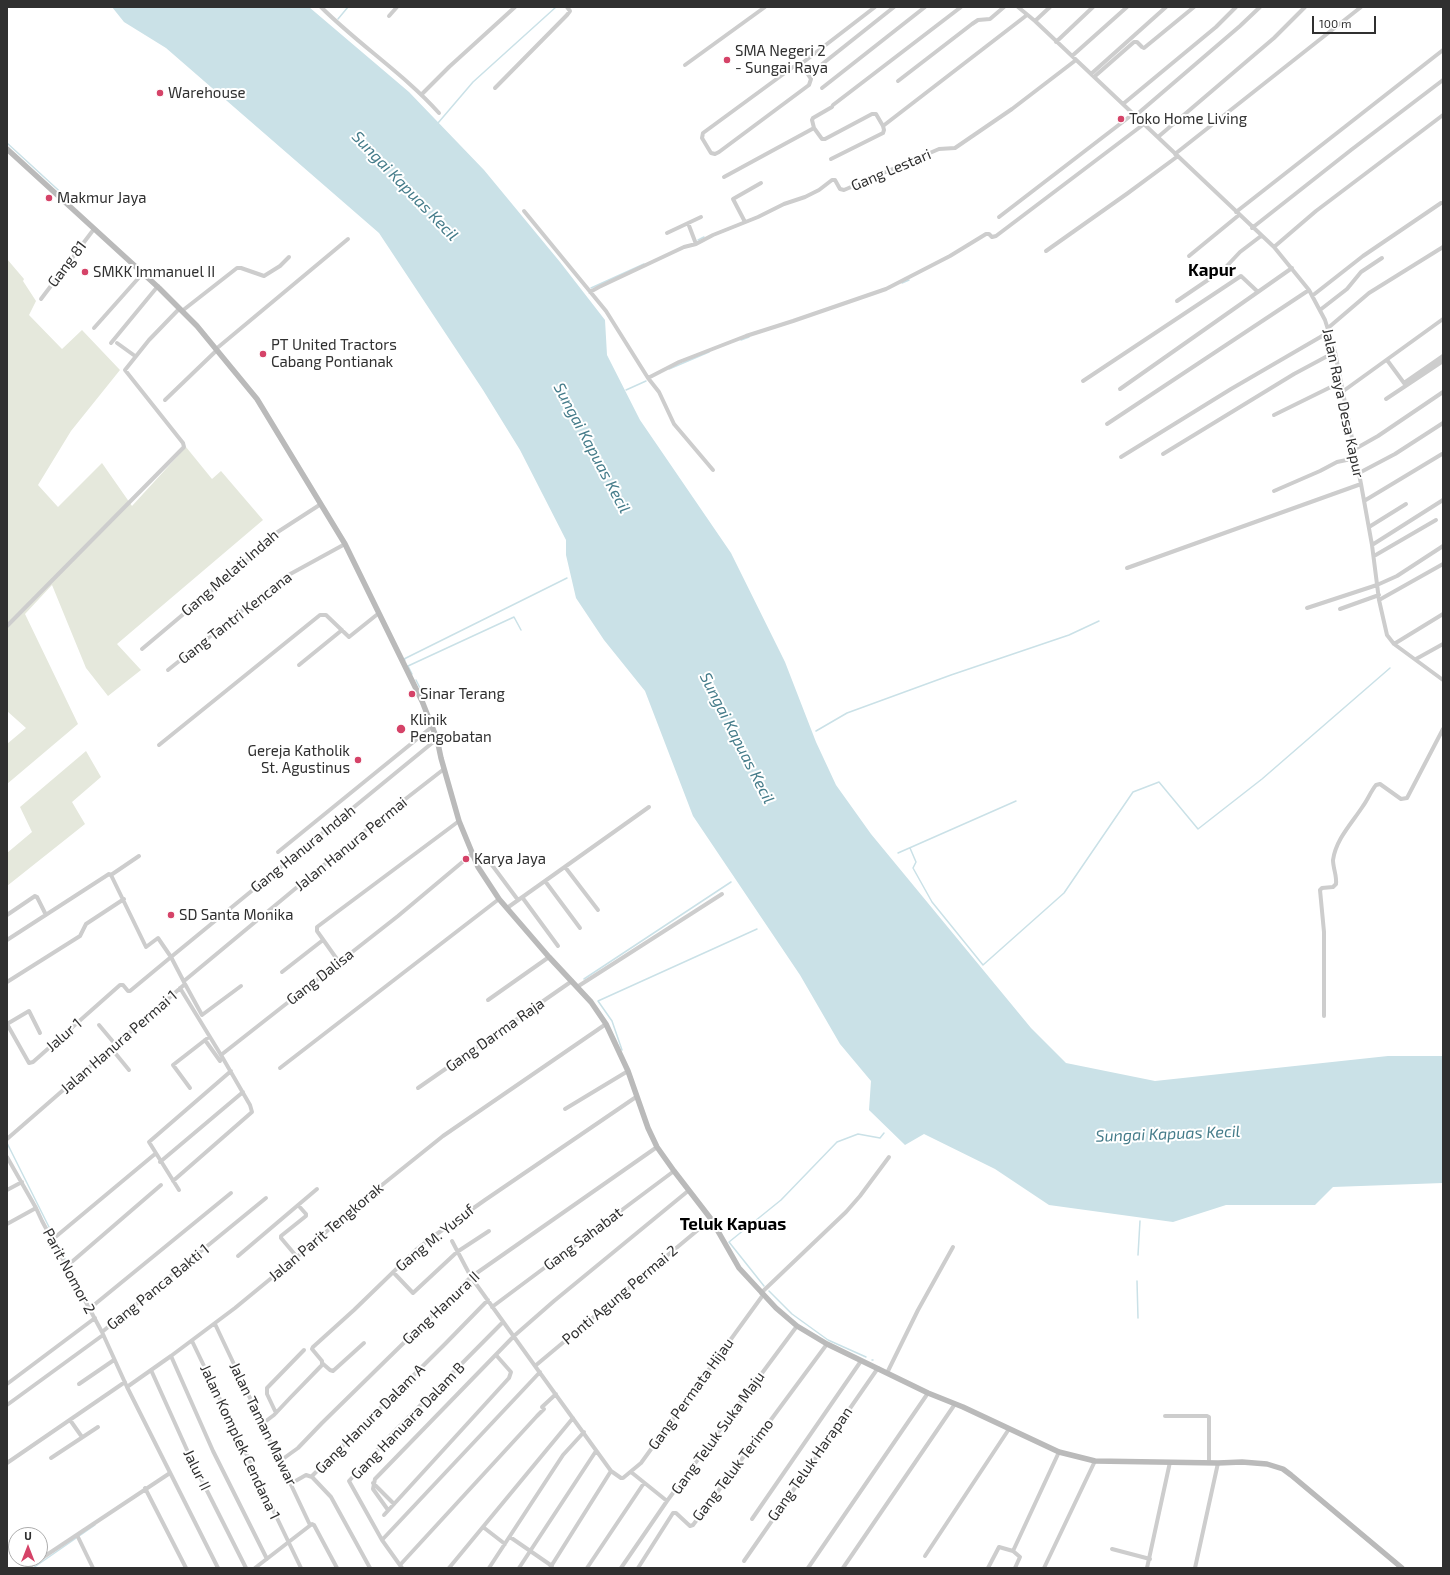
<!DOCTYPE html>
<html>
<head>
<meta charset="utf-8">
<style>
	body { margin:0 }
	#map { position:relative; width:1450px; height:1575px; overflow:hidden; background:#fff; font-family:"Exo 2",sans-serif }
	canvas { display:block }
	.frame { position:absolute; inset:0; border:8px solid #303030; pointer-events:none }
	.north { position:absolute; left:8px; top:1527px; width:40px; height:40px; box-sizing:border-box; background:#fff; border:1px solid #acacac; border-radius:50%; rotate:0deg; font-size:11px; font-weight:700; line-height:16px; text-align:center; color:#303030 }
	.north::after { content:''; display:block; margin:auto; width:14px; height:18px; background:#d54368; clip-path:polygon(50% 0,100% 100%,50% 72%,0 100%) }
	.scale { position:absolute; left:1312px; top:16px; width:64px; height:18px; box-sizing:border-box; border:2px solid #303030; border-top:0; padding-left:5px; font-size:12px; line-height:14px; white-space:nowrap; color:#303030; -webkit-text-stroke:3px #fff; paint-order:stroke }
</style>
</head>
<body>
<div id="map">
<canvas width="1450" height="1575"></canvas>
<div class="frame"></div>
<div class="north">U</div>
<div class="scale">100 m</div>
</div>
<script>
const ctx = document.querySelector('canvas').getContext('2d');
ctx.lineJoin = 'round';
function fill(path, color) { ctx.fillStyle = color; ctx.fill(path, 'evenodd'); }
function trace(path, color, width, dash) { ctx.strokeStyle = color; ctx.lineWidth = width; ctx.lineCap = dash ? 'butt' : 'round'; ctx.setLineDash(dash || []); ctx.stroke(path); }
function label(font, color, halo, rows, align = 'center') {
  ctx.font = font + ' "Exo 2",sans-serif'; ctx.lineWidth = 4; ctx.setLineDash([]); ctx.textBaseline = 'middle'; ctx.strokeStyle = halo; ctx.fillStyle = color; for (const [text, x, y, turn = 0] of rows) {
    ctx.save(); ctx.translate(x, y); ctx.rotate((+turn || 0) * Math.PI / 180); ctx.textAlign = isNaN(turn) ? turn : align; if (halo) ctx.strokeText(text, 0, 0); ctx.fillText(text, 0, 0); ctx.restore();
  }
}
const green = new Path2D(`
	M7,259L24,279L23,281L36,301L29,315L62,349L82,330L120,370L71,431L38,485L58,507L102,463L132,506L186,447L212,479L221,471L263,520L117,644L141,670L108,696L86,668L52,585L25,614L78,724L7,784V744L26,728L7,711Z
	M86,751L101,777L72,802L85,824L7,886V853L32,832L20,807Z`);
const water = new Path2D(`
	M112,7H309L409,92L484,170L560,262L605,320L607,355L640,420L731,553L785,662L816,742L836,785L871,834L1031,1028L1066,1063L1155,1081L1388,1056H1443V1183L1333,1187L1315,1205H1226L1173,1222L1049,1205L995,1169L924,1134L905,1145L869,1110L871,1081L840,1044L800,975L693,816L645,691L604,640L576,598L566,555V540L520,450L483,390L379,233L166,48L124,22Z`);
const stream = new Path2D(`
	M338,19L348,7
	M438,123L473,82L556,7
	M7,143L68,199
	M698,240L704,237
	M902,283L909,280
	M591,288L644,264
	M741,340L749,337
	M669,369L709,352
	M626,390L646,381
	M405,660L404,659L567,578
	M408,666L412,674
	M408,666L514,617L521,630
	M416,680L421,690
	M816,731L847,713L951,675L1069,635L1099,621
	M910,848L916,862L913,868L932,902L983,965L1064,893L1133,792L1159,782L1198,829L1262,779L1390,668
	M898,853L1016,801
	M584,979L731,882
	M622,1050L612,1021L598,1001L757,929
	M7,1143L75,1279
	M1138,1255L1140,1221
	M1137,1281L1138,1318
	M764,1286L729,1242L781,1200L837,1142L858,1134L880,1138L884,1133
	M769,1291L792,1314L828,1340L866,1357
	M872,1360H873
	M33,1568L95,1525`);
const street = new Path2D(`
	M321,7C358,44 404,74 439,113
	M1018,7L1035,21L1274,247L1309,290L1325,320L1335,352L1361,484L1372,545L1379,600L1387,635L1394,644L1443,680
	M389,16L397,7
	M1035,21L1050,7
	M1056,42L1093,7
	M1072,56L1127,7
	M801,64L811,79L809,85L719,152L715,154L711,153L702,138L703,133L793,67L801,64L875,7
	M685,65L765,7
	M821,65L894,7
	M1091,74L1166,7
	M1094,77L1134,42H1137L1142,47L1144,48L1194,7
	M898,81L972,24L978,20L990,19L1004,7
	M495,88L567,15L570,11L567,7
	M822,88L925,7
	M422,94L449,67L515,7
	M1123,104L1216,27L1236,7
	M833,105L961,7
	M832,107L813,118L812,120L814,128L822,139H825L872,114H876L883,126
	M1135,116L1240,26L1260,7
	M1158,137L1274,38L1305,7
	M1175,154L1361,7
	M831,159L883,133L884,130L883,126L1027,15
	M724,177L814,128
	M524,211L606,311L648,378L679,362L746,336L793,321L886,289L950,256L986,234H989L992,237L996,236L1144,124
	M1236,212L1443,50
	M999,217L1133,114
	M745,222L733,199L761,183
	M688,223L696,244
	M1252,228L1351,150L1443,80
	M667,233L701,217
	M1274,247L1316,211L1443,115
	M1046,251L1128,193L1178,156
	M1189,256L1239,215
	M590,292L599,287L684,247L696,244L713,235L758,217L784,204L805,197L819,190L832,180H835L840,189L844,190L939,149L955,148L1012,109L1076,60
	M1312,296L1363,256L1441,203
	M41,299L94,229
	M1177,301L1224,269L1240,252L1261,236
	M1320,310L1347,289L1361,272L1382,258
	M182,311L237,268H241L264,276L280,266L289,257
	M94,328L143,273
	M1328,328L1369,293L1443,247
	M111,343L158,286
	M117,343L135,356
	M216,349L348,239
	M1387,360L1404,383L1443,356
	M648,378L659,392L674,424L713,470
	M1083,381L1241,276L1258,292
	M1120,389L1292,268
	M1342,392L1443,319
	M1386,399L1443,361
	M165,400L217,350
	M1274,415L1341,382
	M1107,424L1309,290
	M1355,449L1378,436L1443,392
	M1163,454L1294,374L1335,352
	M1121,457L1231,389L1329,332
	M1359,473L1395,454L1443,423
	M1274,491L1320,471L1337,462L1356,458
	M1364,501L1442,454
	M1369,527L1406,504
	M1372,545L1443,500
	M1374,556L1436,520
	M1127,568L1361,484
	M1379,600L1443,564
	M1307,608L1377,585L1397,576L1443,546
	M1340,609L1379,595
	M7,626L184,447L183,443L125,370L149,340L179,309
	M1394,644L1443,614
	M142,649L243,564L273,535L321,504
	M1416,659L1443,644
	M299,665L342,630
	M168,670L283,578L345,544
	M159,745L320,615H326L349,637L379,613
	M278,852L433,726
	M486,857L518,900
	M565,867L598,910
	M111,875L139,856
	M545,881L580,928
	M522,897L558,946
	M507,908L649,807
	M7,915L35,896L37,897L46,915
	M7,940L109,874L111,875L146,947L158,938L171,957L184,982
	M339,962L317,931V927L459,821
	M282,972L323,940
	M184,981L372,825L444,769
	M7,982L80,936L86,924L124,899
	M577,987L722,894
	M180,988L221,1055
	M488,1000L549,957
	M1324,1016V932L1320,890L1322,888L1333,887L1336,884C1337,876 1333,868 1333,860C1336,839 1352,823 1363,806C1368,799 1371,791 1376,785L1380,784L1401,799L1407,798L1443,729
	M7,1024L29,1063L33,1062L120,985H123L128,991H130L171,957L437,739
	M7,1024L29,1011L40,1033
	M99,1025L115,1044
	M205,1040L220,1061
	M111,1048L129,1070
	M280,1068L499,899
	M190,1088L173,1065L209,1037
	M418,1088L572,981
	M565,1109L628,1071
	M7,1139L185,984L202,1015L241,986
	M7,1157L36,1208L42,1221L102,1332L127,1387
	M160,1162L243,1092
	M173,1181L252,1112L250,1105L221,1055L398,916L472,854
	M7,1190L22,1182
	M179,1190L149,1142L231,1071
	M7,1224L36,1208
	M53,1239L155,1154
	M452,1241L471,1277L535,1366
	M238,1256L317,1189
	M297,1257L281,1238V1236L306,1216V1214L298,1205
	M67,1266L161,1185
	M393,1272L413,1293L457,1252L489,1231
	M761,1293L846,1212L860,1196L889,1157
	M492,1307L674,1171
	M89,1309L231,1193
	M215,1324L310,1525
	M102,1332L266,1198
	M192,1341L301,1568
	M171,1356L213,1451L267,1559
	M322,1363L330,1370L333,1371L364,1343
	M151,1370L192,1461L246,1568
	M887,1373L918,1310L953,1247
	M7,1384L95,1318
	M79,1384L114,1360
	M7,1405L103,1335
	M276,1413L267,1394V1388L304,1350
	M1165,1416H1207L1209,1417V1463
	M70,1420L82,1437
	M262,1424L274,1415L290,1398L322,1365V1361L312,1349L313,1347L354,1310L417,1249L431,1238L485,1200L636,1097
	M51,1458L98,1427
	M280,1461L298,1448L322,1423L471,1277L657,1147
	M7,1463L125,1382
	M611,1471L621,1478H623L641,1463L763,1295
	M631,1472L667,1501L797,1326
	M292,1483L306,1475L312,1477
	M373,1483L394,1504
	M145,1488L186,1568
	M388,1510L373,1489L375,1479L514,1336L554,1301L688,1191
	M384,1515L509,1378L511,1372L496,1355
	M752,1519L861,1361
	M483,1527L505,1544
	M77,1535L93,1568
	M510,1537L552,1566
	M382,1540L540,1372
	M1112,1549L1150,1559
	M925,1556L1009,1429
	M744,1561L878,1368
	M400,1565L537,1416L544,1409L542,1407L556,1394
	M27,1568L170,1473
	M218,1568L127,1387L171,1356L235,1308L297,1257L357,1205L443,1136L606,1024
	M255,1568L312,1524L314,1525L337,1568
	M370,1568L331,1497L313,1478L312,1476L445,1344L488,1300
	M402,1568L382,1540L349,1481L390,1436L503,1322
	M449,1568L573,1418
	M489,1568L563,1455L584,1432
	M519,1568L596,1451
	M550,1568L611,1471L535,1366L711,1219
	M587,1568L644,1483
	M621,1568L667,1501
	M638,1568L673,1513H676L690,1526L693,1525L827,1344
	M808,1568L928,1393
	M843,1568L955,1404
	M988,1568L999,1547L1013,1551
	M1015,1568L1020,1557L1013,1551L1059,1452
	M1044,1568L1095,1461
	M1147,1568L1170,1462
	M1195,1568L1218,1463`);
const secondary = new Path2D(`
	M7,149L159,288L197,326L257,399L345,544L422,701L437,739L441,758L459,821L478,867L499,899L549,957L591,1002L606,1024L628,1071L648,1128L657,1147L674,1171L711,1219L739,1268L776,1308L797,1326L827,1344L928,1393L963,1407L1059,1452L1095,1461L1218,1463L1242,1462L1267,1464L1283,1469L1291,1475L1402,1568`);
const markers = [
	[727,60,4,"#d54368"],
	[160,93,4,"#d54368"],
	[1121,119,4,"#d54368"],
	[49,198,4,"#d54368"],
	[85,272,4,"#d54368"],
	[263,354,4,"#d54368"],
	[412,694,4,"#d54368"],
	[401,729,5,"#d54368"],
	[358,760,4,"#d54368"],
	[466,859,4,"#d54368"],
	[171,915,4,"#d54368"]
];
const poiNames = [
	["SMA Negeri 2",735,51],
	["- Sungai Raya",735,68],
	["Warehouse",168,93],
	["Toko Home Living",1129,119],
	["Makmur Jaya",57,198],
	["SMKK Immanuel II",93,272],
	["PT United Tractors",271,345],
	["Cabang Pontianak",271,362],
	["Sinar Terang",420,694],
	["Klinik",410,720],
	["Pengobatan",410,737],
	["Gereja Katholik",350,751,"right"],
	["St. Agustinus",350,768,"right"],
	["Karya Jaya",474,859],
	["SD Santa Monika",179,915]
];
const streetNames = [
	["Gang Lestari",891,170,-23],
	["Gang 81",67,264,-53],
	["Jalan Raya Desa Kapur",1343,403,78],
	["Gang Melati Indah",230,573,-41],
	["Gang Tantri Kencana",235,618,-38],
	["Jalan Hanura Permai",351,844,-39],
	["Gang Hanura Indah",303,849,-39],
	["Gang Dalisa",320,977,-38],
	["Jalur 1",64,1035,-41],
	["Gang Darma Raja",495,1035,-35],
	["Jalan Hanura Permai 1",119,1042,-41],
	["Jalan Parit Tengkorak",326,1232,-40],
	["Gang M. Yusuf",435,1238,-39],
	["Gang Sahabat",583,1239,-37],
	["Parit Nomor 2",69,1271,62],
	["Gang Panca Bakti 1",158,1287,-39],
	["Ponti Agung Permai 2",620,1295,-40],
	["Gang Hanura II",441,1308,-43],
	["Gang Permata Hijau",691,1394,-54],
	["Gang Hanura Dalam A",370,1419,-45],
	["Gang Hanuara Dalam B",408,1421,-46],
	["Jalan Taman Mawar",263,1424,64],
	["Gang Teluk Suka Maju",718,1433,-54],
	["Jalan Komplek Cendana 1",240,1442,65],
	["Gang Teluk Harapan",810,1464,-55],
	["Jalur II",197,1470,64],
	["Gang Teluk Terimo",733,1470,-53]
];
const waterNames = [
	["Sungai Kapuas Kecil",405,186,46],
	["Sungai Kapuas Kecil",592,448,62],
	["Sungai Kapuas Kecil",737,738,63],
	["Sungai Kapuas Kecil",1168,1134,-2]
];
const quarterNames = [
	["Kapur",1212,270],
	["Teluk Kapuas",733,1224]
];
fill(green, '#e5e8dc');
fill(water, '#cae1e7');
trace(stream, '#cae1e7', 1.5);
trace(street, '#cdcdcd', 4);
trace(secondary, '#bababa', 5.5);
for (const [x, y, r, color] of markers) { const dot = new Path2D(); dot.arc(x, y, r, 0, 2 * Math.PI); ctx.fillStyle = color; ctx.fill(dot); trace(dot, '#fff', 1.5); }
label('15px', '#303030', '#fff', poiNames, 'left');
label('15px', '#303030', '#fff', streetNames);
label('italic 16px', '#457c8a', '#fff', waterNames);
label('bold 17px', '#000', '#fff', quarterNames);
</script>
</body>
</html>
